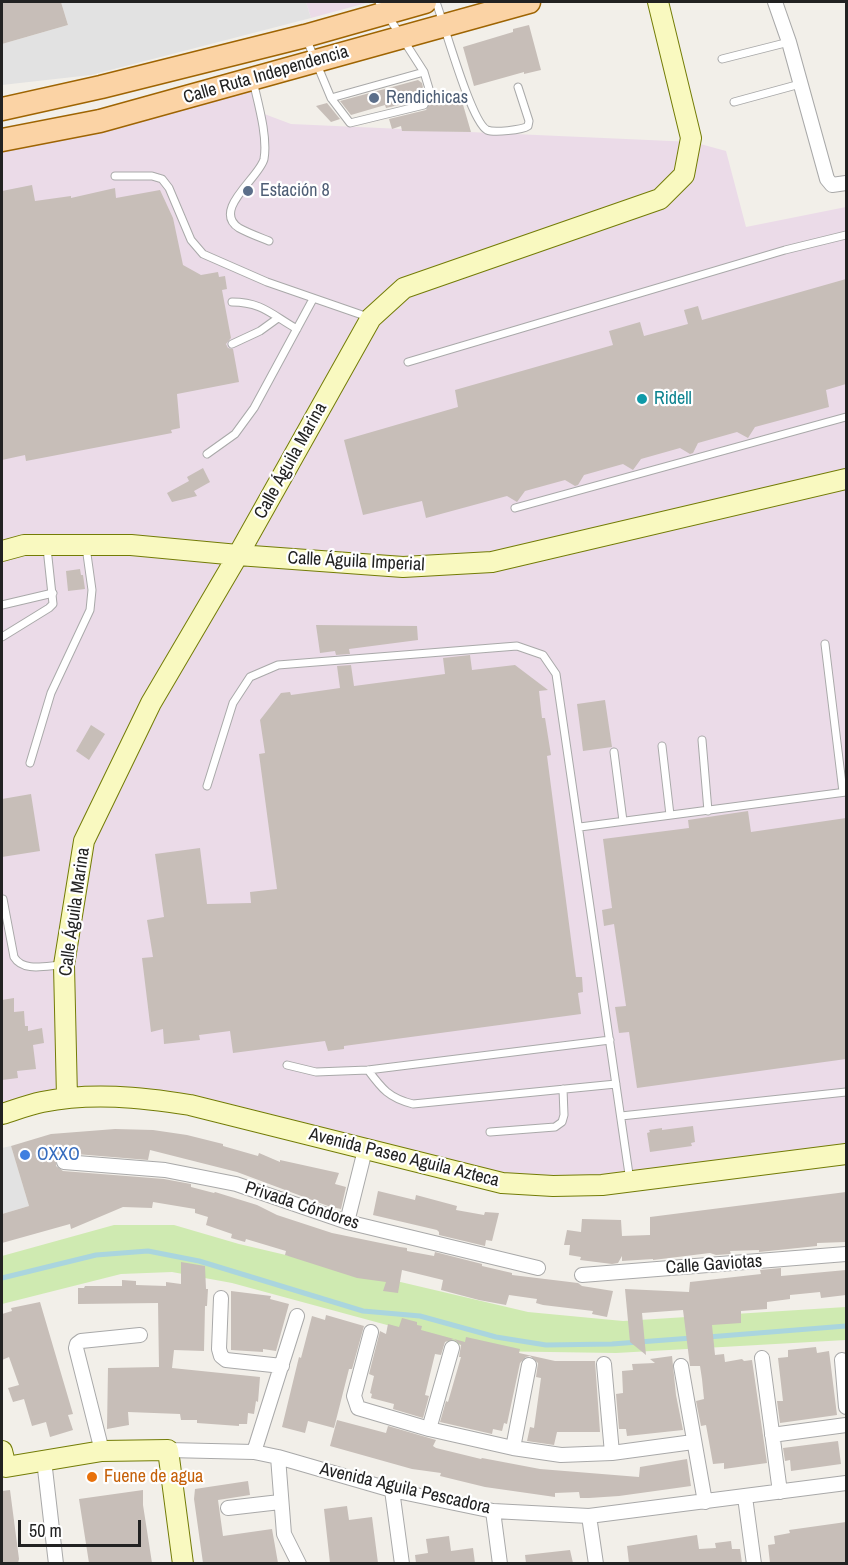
<!DOCTYPE html>
<html>
<head>
<meta charset="utf-8">
<style>
	body { margin:0 }
	#map { position:relative; width:848px; height:1565px; overflow:hidden; background:#f2efe9; font-family:"Archivo Narrow",sans-serif }
	canvas { display:block }
	.frame { position:absolute; inset:0; border:3px solid #222; pointer-events:none }
	.scale { position:absolute; left:18px; top:1520px; width:123px; height:27px; box-sizing:border-box; border:3px solid #222; border-top:0; padding-left:8px; font-size:18px; line-height:21px; white-space:nowrap; color:#222; -webkit-text-stroke:4px #fff; paint-order:stroke }
</style>
</head>
<body>
<div id="map">
<canvas width="848" height="1565"></canvas>
<div class="frame"></div>
<div class="scale">50 m</div>
</div>
<script>
const ctx = document.querySelector('canvas').getContext('2d');
ctx.lineJoin = 'round';
function fill(path, color) { ctx.fillStyle = color; ctx.fill(path, 'evenodd'); }
function trace(path, color, width, dash) { ctx.strokeStyle = color; ctx.lineWidth = width; ctx.lineCap = dash ? 'butt' : 'round'; ctx.setLineDash(dash || []); ctx.stroke(path); }
function label(font, color, halo, rows, align = 'center') {
  ctx.font = font + ' "Archivo Narrow",sans-serif'; ctx.lineWidth = 4.5; ctx.setLineDash([]); ctx.textBaseline = 'middle'; ctx.strokeStyle = halo; ctx.fillStyle = color; for (const [text, x, y, turn = 0] of rows) {
    ctx.save(); ctx.translate(x, y); ctx.rotate((+turn || 0) * Math.PI / 180); ctx.textAlign = isNaN(turn) ? turn : align; if (halo) ctx.strokeText(text, 0, 0); ctx.fillText(text, 0, 0); ctx.restore();
  }
}
const industrial = new Path2D(`
	M306,2H370L311,18Z
	M253,79L259,112L291,124L693,142L726,151L746,227L846,207V1153L614,1183L507,1182L104,1096L2,1118V140Z`);
const grass = new Path2D(`
	M114,1225H174L239,1244L528,1312L623,1321L846,1307V1340L616,1353L483,1351L232,1283L172,1272L121,1274L2,1304V1256Z`);
const parking = new Path2D(`
	M61,2H306L311,18L91,75L2,85V44L68,25Z
	M11,1146L29,1206L2,1214V1148Z`);
const stream = new Path2D(`
	M2,1278L96,1255L148,1251L199,1261L363,1311L420,1316L496,1337L546,1345L612,1344L692,1338
	M708,1337L846,1326`);
const building = new Path2D(`
	M2,2H61L68,25L2,44Z
	M529,25L541,70L524,74V72L474,86L463,47L513,32V29Z
	M418,80L422,83L424,92L420,100L386,108L385,105L351,115L340,101Z
	M459,91L471,132L402,131L401,126L392,129L389,119L426,110L434,96L437,98Z
	M327,103L340,119L331,122L316,106Z
	M32,185L35,201L71,196V198L115,188L116,198L160,190L173,218L183,265L201,275L218,272L219,277L225,276L227,289L222,290L231,338L226,344L228,348L233,349L239,382L177,394L180,428L171,430L172,433L26,461L25,455L2,460V191Z
	M846,279V384L826,390L829,407L755,427L748,438L737,432L698,443L693,453L690,454L680,448L641,459L633,470L623,464L584,475L578,485L575,486L565,480L525,491L517,502L507,496L426,518L422,501L363,515L344,440L458,407L455,390L613,345L609,331L640,322L644,336L688,324L684,310L698,306L702,320Z
	M203,468L210,482L194,491L197,496L172,502L167,493L189,481L187,477Z
	M80,569L81,575H83L85,589L68,591L66,571Z
	M316,625L417,626L418,640L349,649L350,654L336,655L335,651L320,653Z
	M470,655L472,670L515,665L548,690L539,691L542,718H545L551,755L547,756L576,977H582L583,992L578,993L581,1014L344,1046V1049L328,1051L325,1041L233,1053L230,1031L199,1035L200,1040L164,1044L163,1029L151,1032L142,958L153,957L147,920L164,917L155,854L200,848L207,904L251,903L250,892L277,889L259,754L265,753L260,720L281,693L290,692L291,695L340,688L337,666L351,665L354,686L445,674L443,658Z
	M605,700L612,747L583,751L577,704Z
	M91,725L105,734L89,760L76,751Z
	M31,794L40,851L2,857V799Z
	M748,811L751,832L846,818V1059L637,1088L629,1032L619,1033L615,1007L626,1006L614,924L604,926L602,910L612,908L603,839L689,828L688,820Z
	M14,998V1012L24,1011L25,1026H28V1031L42,1028L44,1043L33,1045L36,1069L17,1071L18,1078L2,1080V1000Z
	M693,1126L695,1142L691,1143L692,1146L650,1152L647,1133L650,1132L649,1130L662,1128V1130Z
	M115,1129L153,1130L187,1135L223,1144V1146L258,1156L259,1153L280,1162V1160L339,1173L335,1184L346,1187L341,1209L328,1206L237,1172L150,1150L148,1160L64,1153L56,1157V1166L63,1171L164,1179L191,1184V1187L214,1193L215,1192L257,1205L277,1215L332,1233L400,1247L407,1248V1251L434,1256L435,1252L482,1264V1266L512,1273V1275L578,1283L582,1286L613,1291L607,1317L592,1314L593,1311L543,1305L536,1303L537,1299L509,1295L506,1305L479,1300L441,1290L443,1280L402,1270L398,1293L383,1291L386,1282L357,1278L285,1255L286,1251L246,1239L245,1242L231,1238L232,1234L206,1225L208,1217L195,1213V1209L153,1202L152,1208L123,1207L71,1229L70,1224L2,1243V1214L29,1206L11,1146L51,1134Z
	M378,1191L415,1200L416,1195L457,1206L456,1210L484,1215L485,1212L499,1213L492,1241L486,1240L485,1246L439,1235V1232L437,1230L373,1215Z
	M846,1192V1242L817,1243V1246L759,1252V1250L730,1251L731,1254L716,1255L710,1253L653,1260V1259L622,1261V1256L618,1263L612,1264L580,1260L581,1257L569,1255L570,1245H564L567,1230L581,1232L582,1219L621,1220L622,1236L650,1235V1217Z
	M181,1262L205,1266L206,1289H208L207,1306H205L204,1351L174,1350L172,1368L260,1377L258,1402L256,1401L254,1414L248,1413L247,1424H239V1426L197,1423V1420H181L180,1414L128,1412L129,1425L107,1429L108,1368L159,1367L158,1303L78,1304V1288H84L85,1286H122V1280L136,1281V1285L166,1286V1282L181,1284Z
	M781,1268V1276L846,1270V1295L821,1298L820,1292L790,1295V1299L767,1302V1309L741,1311V1323L712,1325L715,1355L724,1354L725,1362L742,1359L744,1361L752,1360L767,1463L724,1469V1463L713,1464L706,1425L701,1426L696,1401L704,1399L702,1379L700,1366H690L683,1310L642,1313L646,1355L630,1342L625,1289L689,1292L690,1282L761,1274L760,1270Z
	M231,1291L271,1296L270,1299L289,1304L276,1351L263,1349V1352L231,1350Z
	M40,1302L73,1414L68,1415L73,1430L50,1437L46,1422L32,1426L24,1399L13,1402L8,1388L19,1385L9,1357L2,1360V1314L12,1311L11,1308Z
	M326,1315L364,1326L352,1369H349L334,1428L308,1421L305,1433L282,1427L299,1357L301,1358L312,1316L325,1320Z
	M402,1318L417,1322V1325L422,1326L421,1330L465,1342L466,1337L520,1349L519,1353L555,1361H595L600,1432H557L554,1445L527,1441L530,1427L534,1428L541,1378L536,1377L538,1363L530,1356L526,1357L520,1363L507,1424L504,1423L502,1431L493,1429L492,1434L440,1422L446,1401L448,1402L461,1357H459L461,1345L454,1339L445,1342L441,1355L435,1354L425,1395L429,1396L423,1418L393,1409L394,1404L371,1398L372,1394L370,1393L374,1376L369,1374L380,1331L386,1334L388,1324L399,1327Z
	M816,1347L817,1353L829,1351L837,1415L780,1423L777,1401H783L778,1358L788,1357V1350Z
	M672,1356L676,1395L683,1430L627,1436L626,1429H619L616,1394L623,1393L622,1371L633,1370L632,1364L655,1363L650,1359Z
	M337,1420L386,1433L388,1426L436,1440L433,1446L436,1448L481,1459L482,1458L540,1469L639,1477L640,1467L687,1459L691,1486L619,1496L589,1498H580L579,1492L555,1493V1497L485,1487L440,1476L441,1473L412,1469L330,1446Z
	M838,1441L841,1464L791,1471L790,1460L785,1461L783,1448Z
	M248,1481L250,1495L218,1500L223,1536L272,1529L278,1563H203L194,1499L195,1489Z
	M10,1490L19,1559L18,1563H2V1491Z
	M143,1490V1505L152,1563H89L79,1499Z
	M347,1506L349,1520L372,1517L378,1563H330L324,1509Z
	M846,1522V1563H770L768,1545L775,1544L774,1536L790,1533L789,1530Z
	M697,1535L699,1549L716,1548L715,1543L731,1541L732,1549H740L742,1563H629L627,1546Z
	M449,1536L451,1551L473,1548L475,1563H416L415,1555L428,1553L426,1539Z
	M570,1550L573,1563H526L525,1555Z`);
const lane = new Path2D(`
	M436,2C444,23 471,122 487,130C494,133 522,130 528,126L529,121L518,87
	M306,38L331,98L350,123L424,105L430,92L424,72L379,2
	M722,59L789,42
	M253,81C258,103 268,137 264,159C260,177 211,210 239,228C248,233 259,237 269,241
	M331,98L424,72
	M734,102L800,84
	M115,176H152L162,179L169,188L191,240L203,254L267,282L368,317
	M232,302C262,302 272,315 297,329
	M232,344L260,331L278,318
	M408,362L785,250L846,235
	M207,454L235,434L254,408L313,299
	M515,508L846,417
	M2,605L53,593
	M2,637L49,608L53,604L47,548
	M825,644L843,792
	M702,740L708,811
	M662,746L670,815
	M614,752L623,821
	M30,763L51,693L90,610L92,590L86,547
	M207,786L233,703L250,677L278,665L517,646L543,655L556,674L630,1181
	M580,827L846,792
	M3,899L14,957C23,972 45,966 61,965
	M287,1065L316,1072L368,1070L610,1040
	M368,1070C382,1089 389,1098 413,1104L616,1084
	M621,1116L846,1092
	M490,1132L555,1127L562,1122L564,1115L563,1089`);
const street = new Path2D(`
	M775,2L789,42L827,179L832,185L846,183
	M64,1162L165,1170L236,1184L347,1222L538,1268
	M347,1222L365,1150
	M582,1275L846,1254
	M221,1298L219,1349L221,1356L226,1360L282,1366
	M371,1332L354,1396L358,1408L429,1429L513,1448L561,1455L612,1453L693,1442
	M762,1358L780,1492
	M842,1360L846,1407
	M604,1364L612,1453
	M681,1366L705,1502
	M429,1429L452,1348
	M772,1435L846,1425
	M513,1448L529,1365
	M168,1450L254,1452L278,1457L392,1490L493,1511L589,1516L846,1483
	M102,1451L76,1348L77,1344L81,1341L140,1335
	M254,1452L297,1316
	M278,1457L284,1534L299,1564
	M44,1460L56,1564
	M392,1490L402,1564
	M745,1497L754,1564
	M228,1508L280,1502
	M493,1511L500,1564
	M589,1516L596,1564`);
const secondary = new Path2D(`
	M2,551L24,545H131L238,555L403,567L492,562L846,479
	M67,1098L64,965L84,841L151,703L238,555L371,318L404,288L660,199L684,175L691,138L658,2
	M2,1114C15,1110 28,1105 42,1102C91,1092 140,1097 190,1105L502,1183L553,1186L602,1185L846,1154
	M2,1451L6,1467L102,1451L168,1450L183,1564`);
const primary = new Path2D(`
	M2,109L101,87L305,36L425,2
	M2,140L100,121L529,2`);
const markers = [
	[374,98,6,"#5c6f8a"],
	[248,191,6,"#5c6f8a"],
	[642,399,6,"#0f9aa8"],
	[25,1155,6,"#3f7fe0"],
	[92,1477,6,"#e8710a"]
];
const streetNames = [
	["Calle Ruta Independencia",266,75,-16],
	["Calle Águila Marina",291,461,-61],
	["Calle Águila Imperial",356,562,3],
	["Calle Águila Marina",75,912,-82],
	["Avenida Paseo Aguila Azteca",404,1158,14],
	["Privada Cóndores",302,1206,18],
	["Calle Gaviotas",714,1265,-4],
	["Avenida Aguila Pescadora",405,1489,13]
];
const serviceNames = [
	["Rendichicas",386,98],
	["Estación 8",260,191]
];
const cultureNames = [
	["Ridell",654,399]
];
const shopNames = [
	["OXXO",37,1155]
];
const foodNames = [
	["Fuene de agua",104,1477]
];
fill(industrial, '#ebdbe8');
fill(grass, '#cfeab1');
fill(parking, '#e2e2e2');
trace(stream, '#aad5de', 5);
fill(building, '#c7beb8');
trace(lane, '#a9a9a9', 9);
trace(street, '#a9a9a9', 16);
trace(secondary, '#737c06', 22);
trace(primary, '#9e6402', 25);
trace(lane, '#fff', 7);
trace(street, '#fff', 14);
trace(secondary, '#f9f9c0', 20);
trace(primary, '#fbd3a5', 22);
for (const [x, y, r, color] of markers) { const dot = new Path2D(); dot.arc(x, y, r, 0, 2 * Math.PI); ctx.fillStyle = color; ctx.fill(dot); trace(dot, '#fff', 2); }
label('18px', '#222', '#fff', streetNames);
label('18px', '#4e5e75', '#fff', serviceNames, 'left');
label('18px', '#0d838f', '#fff', cultureNames, 'left');
label('18px', '#366cbe', '#fff', shopNames, 'left');
label('18px', '#c56008', '#fff', foodNames, 'left');
</script>
</body>
</html>
